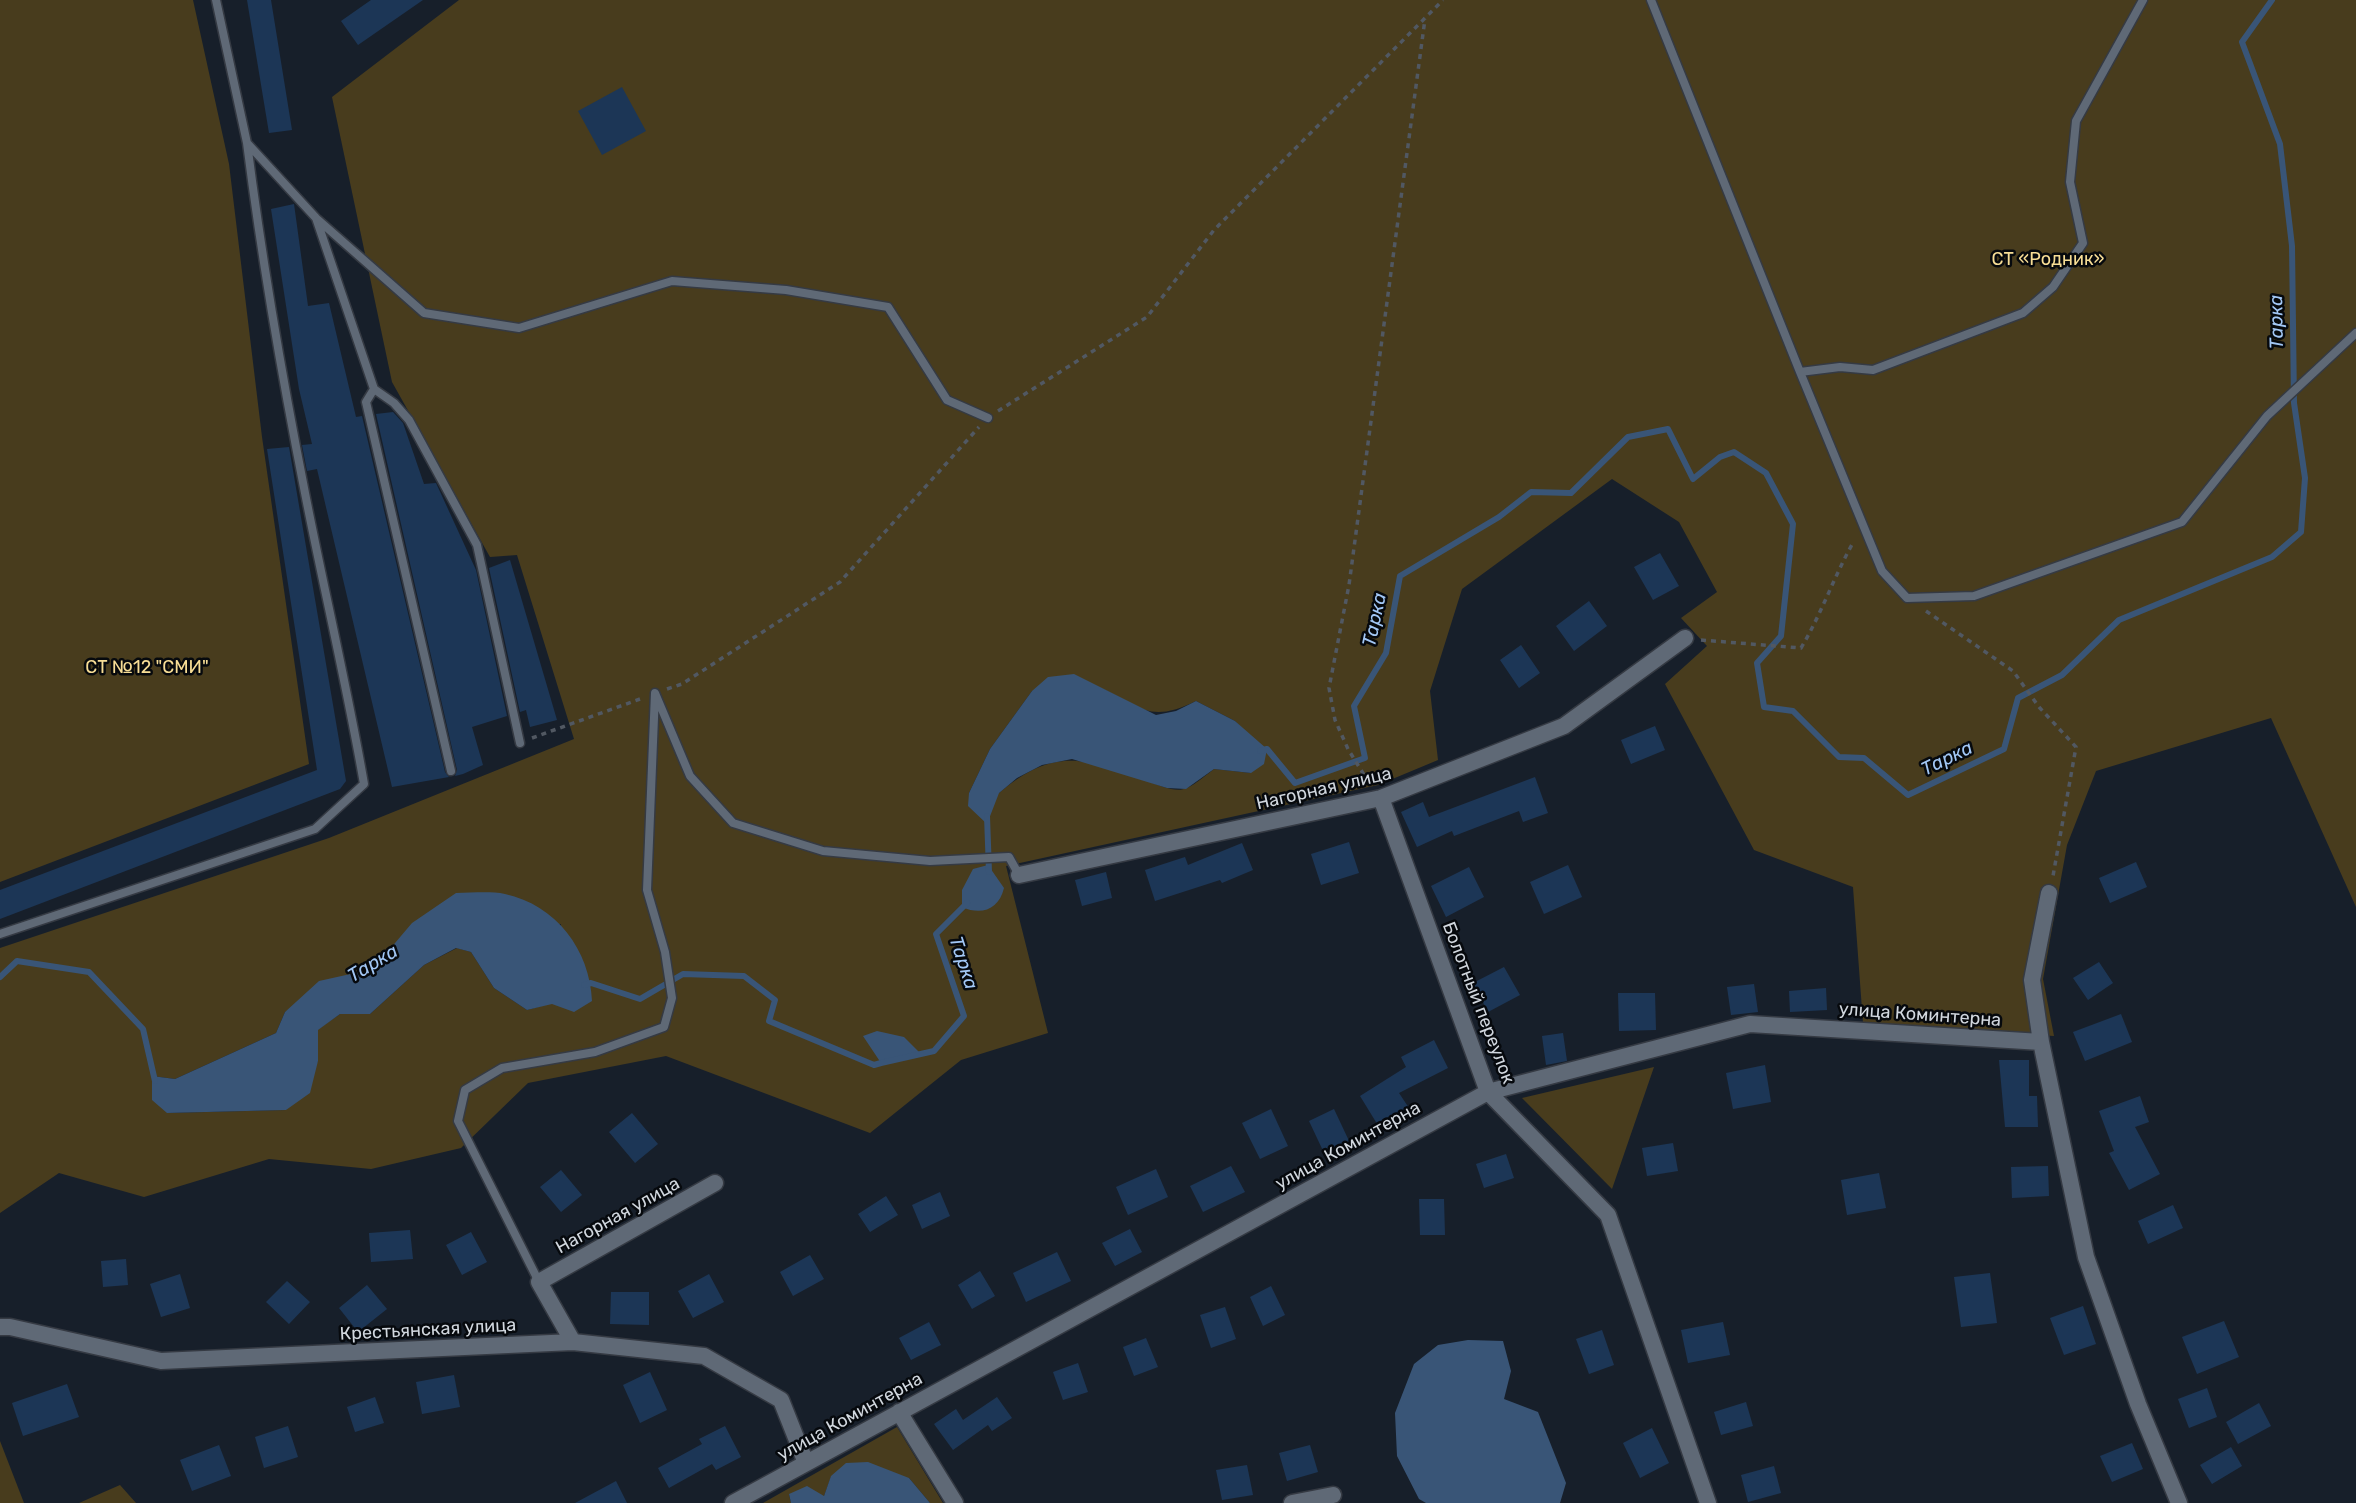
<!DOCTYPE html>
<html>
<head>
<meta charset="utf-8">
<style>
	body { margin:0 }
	canvas { display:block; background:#171f2a }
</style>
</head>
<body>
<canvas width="2356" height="1503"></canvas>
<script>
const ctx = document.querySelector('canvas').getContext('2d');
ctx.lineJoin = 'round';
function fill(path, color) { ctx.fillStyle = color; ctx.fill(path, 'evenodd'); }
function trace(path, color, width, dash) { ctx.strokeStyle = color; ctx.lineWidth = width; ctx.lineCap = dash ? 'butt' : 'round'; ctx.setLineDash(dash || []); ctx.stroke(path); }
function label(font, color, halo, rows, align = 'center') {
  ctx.font = font + ' Rubik,sans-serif'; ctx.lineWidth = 5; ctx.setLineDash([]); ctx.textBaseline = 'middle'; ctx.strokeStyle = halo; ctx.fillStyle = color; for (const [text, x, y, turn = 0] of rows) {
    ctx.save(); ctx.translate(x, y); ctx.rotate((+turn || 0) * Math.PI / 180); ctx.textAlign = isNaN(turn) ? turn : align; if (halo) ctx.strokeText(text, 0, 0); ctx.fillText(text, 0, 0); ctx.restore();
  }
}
const green = new Path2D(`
	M0,0H193L229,164L262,437L309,764L0,882Z
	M459,0H2356V907L2271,718L2096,771L2067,845L2043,979L2054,1036L1863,1023L1853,887L1754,850L1665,684L1707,646L1681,618L1717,592L1679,522L1612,479L1462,589L1430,691L1438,760L1378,785L1006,866L1048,1033L961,1060L870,1133L666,1056L528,1083L461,1148L371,1169L269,1159L144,1197L59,1173L0,1213V948L329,838L574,739L517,555L490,557L392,382L332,97ZM1096,686C1141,705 1147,725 1196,701L1235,721L1248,734L1251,773L1214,769C1206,775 1196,784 1187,788C1176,793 1161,786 1150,782C1086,759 1056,745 999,793H969L990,749L1032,691ZM561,924L552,1003L527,1010L494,988L471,952L457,948L424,965L370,1014H340L317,1030L318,1061L286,1110L167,1113L152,1076L175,1079L276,1033L285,1012L349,976L373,969L380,958Z
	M1654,1067L1612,1189L1522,1098Z
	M897,1427L943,1503H930L909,1478L831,1477L824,1496L789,1494L791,1503H763Z
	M0,1441L24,1503H0Z
	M120,1485L136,1503H79Z`);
const water = new Path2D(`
	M1074,674L1156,715L1176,711L1196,701L1235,721L1267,749L1264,764L1251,773L1214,769L1186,789L1167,788L1072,759L1042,765L1017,778L999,793L987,824L968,806L969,793L990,749L1032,691L1048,677Z
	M988,865L1004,888C999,909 982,916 962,907V890L973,869Z
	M456,893C472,893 490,891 505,894C556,905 590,950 592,1001L574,1012L552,1004L527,1010L494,988L471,952L456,948L424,965L370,1014H340L318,1030V1061L310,1093L286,1110L167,1113L152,1100V1076L175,1079L276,1033L285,1012L319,981L373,969L412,923Z
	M877,1031L904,1037L921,1054L881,1063L863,1036Z
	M1468,1340L1503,1341L1511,1371L1504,1399L1538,1412L1566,1483L1560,1503H1426L1419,1499L1397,1456L1395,1413L1414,1364L1438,1345Z
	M868,1462L909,1478L930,1503H791L789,1494L807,1486L824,1496L831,1476L846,1463Z`);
const stream = new Path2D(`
	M1260,751L1267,749L1295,783L1365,758L1354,706L1386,653L1400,576L1499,517L1531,492L1571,493L1628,437L1668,429L1693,479L1720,457L1734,452L1766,473L1793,524L1781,636L1757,663L1764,707L1793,711L1839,757L1864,758L1908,795L2004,749L2018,698L2062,675L2119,620L2272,557L2301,532L2305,478L2294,403L2292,246L2280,144L2242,42L2272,0
	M987,816L989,872
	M0,977L17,961L89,972L143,1029L155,1081
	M584,985L591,983L640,999L683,974L744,976L775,1000L769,1021L874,1065L881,1063L934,1051L964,1016L936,934L967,903`);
const building = new Path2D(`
	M247,0H271L292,130L269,133Z
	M371,0H423L358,45L341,21Z
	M622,87L646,131L602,155L578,111Z
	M294,204L308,306L329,303L356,417L362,416L445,772L449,777L392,787L317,469L307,471L302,445L312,444L299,389L271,209Z
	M393,412L403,423L424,484L436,483L476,570L507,716L472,727L483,765L463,774L455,776L457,770L376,414Z
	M289,447L346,781L340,789L0,919V890L317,770L267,449Z
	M1660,553L1679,586L1653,600L1634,567Z
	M510,560L557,720L530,727L526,710L520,712L489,568Z
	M1589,601L1607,626L1574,651L1556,626Z
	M1521,645L1540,673L1519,688L1500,660Z
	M1655,726L1665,750L1631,764L1621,740Z
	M1535,777L1548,813L1523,822L1519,811L1454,836L1452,831L1417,847L1401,812L1423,802L1429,817Z
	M1349,842L1359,873L1321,885L1311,854Z
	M1242,843L1253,870L1222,883L1220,880L1155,901L1145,870L1185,857L1188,865Z
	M2136,862L2147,887L2110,903L2099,878Z
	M1568,865L1582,897L1544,914L1530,882Z
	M1469,867L1484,897L1446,917L1431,886Z
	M1106,872L1112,898L1082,906L1075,880Z
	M2099,962L2113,983L2088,1000L2073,978Z
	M1504,967L1520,995L1488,1012L1473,983Z
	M1754,984L1758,1012L1731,1015L1727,987Z
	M1826,988L1827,1010L1790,1012L1789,991Z
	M1618,993H1655L1656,1030L1619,1031Z
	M2121,1014L2132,1042L2085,1061L2073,1032Z
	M1563,1033L1567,1061L1546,1065L1542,1036Z
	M1434,1040L1448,1068L1399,1093L1409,1108L1379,1127L1360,1096L1406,1067L1401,1057Z
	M1999,1060H2029V1096H2037L2038,1127H2005Z
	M1765,1065L1771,1102L1733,1109L1726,1073Z
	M2140,1096L2149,1122L2135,1127L2160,1174L2129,1190L2109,1153L2114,1151L2099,1111Z
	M1271,1109L1288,1146L1260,1159L1242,1123Z
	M1334,1109L1350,1143L1325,1155L1309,1121Z
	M632,1113L658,1144L635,1163L609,1132Z
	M1673,1143L1678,1171L1647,1176L1642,1148Z
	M1506,1154L1514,1178L1484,1188L1476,1164Z
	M1231,1166L1245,1192L1203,1212L1190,1186Z
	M2048,1166L2049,1196L2012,1198L2011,1167Z
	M1156,1169L1168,1197L1128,1215L1116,1187Z
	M561,1170L582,1195L561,1212L540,1187Z
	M1879,1173L1886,1208L1847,1215L1841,1180Z
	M940,1192L950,1216L922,1229L912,1205Z
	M886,1196L898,1215L870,1232L858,1214Z
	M1419,1199H1444L1445,1235H1420Z
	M2173,1205L2183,1228L2148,1244L2138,1221Z
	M1130,1229L1142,1252L1115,1266L1102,1243Z
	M410,1230L413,1259L371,1262L369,1233Z
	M471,1232L487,1262L462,1275L446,1245Z
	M1057,1252L1071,1281L1026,1302L1013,1273Z
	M810,1255L824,1279L793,1296L780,1272Z
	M126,1259L128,1285L103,1287L101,1261Z
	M980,1271L995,1296L972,1309L958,1285Z
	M1990,1273L1997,1323L1961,1327L1954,1277Z
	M180,1274L190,1308L161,1317L150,1284Z
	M709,1274L724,1302L693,1318L678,1291Z
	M287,1281L310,1302L289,1324L266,1302Z
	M367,1285L387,1309L358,1332L339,1308Z
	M1271,1286L1285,1315L1263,1326L1250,1297Z
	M611,1292H649V1325L610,1324Z
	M2083,1306L2096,1344L2064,1355L2050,1318Z
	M1225,1307L1236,1339L1211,1348L1200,1315Z
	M2224,1321L2239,1357L2197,1374L2182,1337Z
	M929,1322L941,1345L911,1360L899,1338Z
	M1723,1322L1730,1355L1688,1363L1681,1330Z
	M1602,1330L1614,1365L1589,1374L1576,1339Z
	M1146,1338L1158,1367L1134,1376L1123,1347Z
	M1078,1363L1088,1392L1063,1400L1053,1372Z
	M650,1372L667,1410L640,1423L623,1385Z
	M454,1375L460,1407L422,1414L416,1382Z
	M67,1384L79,1417L23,1436L12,1403Z
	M2207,1388L2217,1417L2189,1428L2178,1399Z
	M375,1397L384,1423L355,1432L347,1407Z
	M997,1397L1012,1418L992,1431L988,1425L953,1450L934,1424L956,1409L963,1420Z
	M1746,1402L1753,1426L1721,1435L1714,1412Z
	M2259,1403L2271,1426L2238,1444L2226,1422Z
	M288,1426L298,1457L264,1468L255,1437Z
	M725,1426L741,1457L716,1470L712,1464L669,1488L658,1468L702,1444L699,1439Z
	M1652,1428L1669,1463L1640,1478L1623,1443Z
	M2132,1443L2143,1469L2112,1482L2100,1456Z
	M219,1445L231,1476L192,1491L180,1460Z
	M1310,1445L1318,1472L1287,1481L1279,1453Z
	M2231,1447L2242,1466L2212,1484L2200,1465Z
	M1247,1465L1253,1495L1222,1500L1216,1470Z
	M1774,1466L1781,1493L1748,1502L1741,1475Z
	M616,1481L627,1503H575Z`);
const path = new Path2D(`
	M998,411L1147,317L1214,230L1443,0
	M1926,611L2013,671L2039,707L2076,747L2053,876
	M1701,640L1801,648C1822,613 1834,576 1854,541
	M667,689L682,684L840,582L979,427
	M532,738L640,699
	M1369,783L1348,749L1335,720L1329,688L1349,585L1425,19`);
const service = new Path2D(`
	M216,0L247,143L316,218L374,389L366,402L451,771
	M1651,0L1800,372L1840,367L1873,370L2023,313L2053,287L2083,243L2070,182L2076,121L2143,0
	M317,219L424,313L519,328L672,281L786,290L888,307L947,400L988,418
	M1800,372L1882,571L1907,598L1974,596L2182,522L2267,416L2356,333
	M374,389L394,403L409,420L477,545L520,743
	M0,934L315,829L364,784C347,686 324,590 305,493C282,377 262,261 247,143
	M539,1282L458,1121L465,1090L502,1068L595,1052L664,1027L672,998L665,952L647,890L655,693L690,776L733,823L823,851L930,861L1009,857L1019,875`);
const minor = new Path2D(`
	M1381,798L1488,1092L1608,1215L1708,1503
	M1019,875L1381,798L1564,726L1685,638
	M2049,893L2032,980L2041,1042L2086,1257L2138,1404L2179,1503
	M0,1327H10L161,1361L573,1342L704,1356L781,1400L806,1463
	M573,1342L539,1282L715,1183
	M899,1412L955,1503
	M733,1503L1488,1092L1750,1024L2041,1042
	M1292,1503L1333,1495`);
const parkNames = [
	["СТ «Родник»",2048,260],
	["СТ №12 \"СМИ\"",147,668]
];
const streetNames = [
	["Нагорная улица",1324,789,-13],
	["Болотный переулок",1478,1003,69],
	["улица Коминтерна",1920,1015,4],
	["улица Коминтерна",1348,1146,-29],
	["Нагорная улица",618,1216,-29],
	["Крестьянская улица",428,1330,-3],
	["улица Коминтерна",850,1417,-29]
];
const waterNames = [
	["Тарка",2277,322,-91],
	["Тарка",1375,620,-78],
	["Тарка",1947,759,-26],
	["Тарка",963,963,72],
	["Тарка",373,964,-31]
];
fill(green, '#483c1d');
fill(water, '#395577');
trace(stream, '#395577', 6);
fill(building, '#1c3656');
trace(service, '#353a43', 11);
trace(minor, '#353a43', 19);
trace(path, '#515862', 3.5, [5, 5]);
trace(service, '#5f6976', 8);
trace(minor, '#5f6976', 16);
label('18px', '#f7dd95', '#06090d', parkNames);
label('18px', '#d1d7de', '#06090d', streetNames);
label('italic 19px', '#a2c7f5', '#06090d', waterNames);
</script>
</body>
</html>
